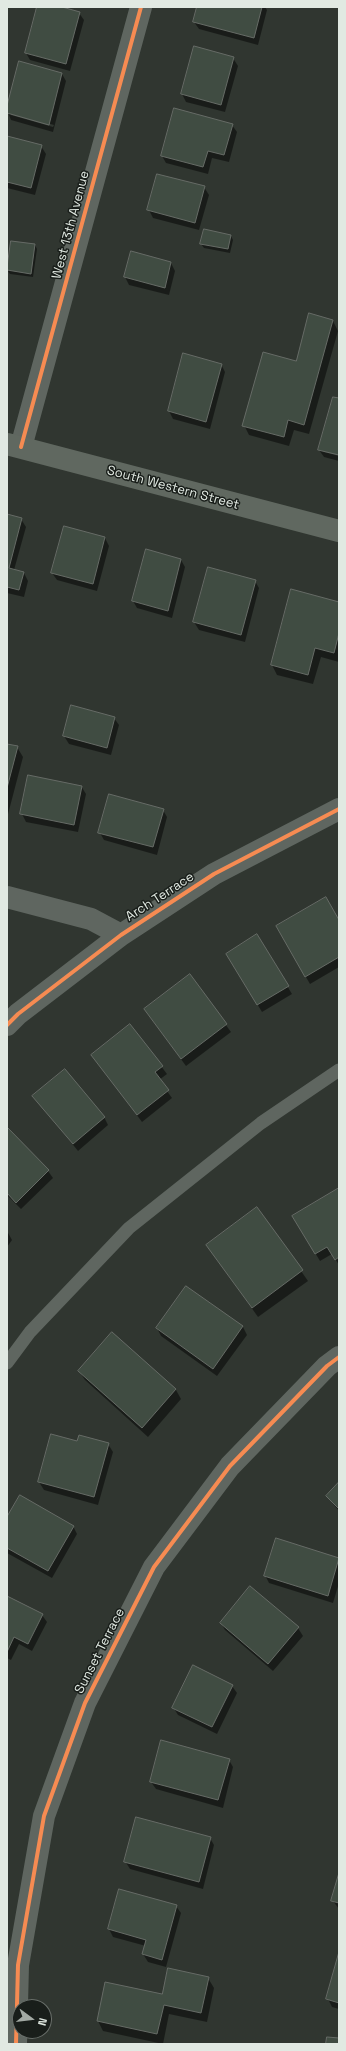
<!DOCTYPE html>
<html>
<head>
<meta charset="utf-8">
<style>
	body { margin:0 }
	#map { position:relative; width:346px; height:2051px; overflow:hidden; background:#303630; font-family:"Space Grotesk",sans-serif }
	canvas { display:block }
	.frame { position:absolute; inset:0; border:8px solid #e1e9e2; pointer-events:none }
	.north { position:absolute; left:12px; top:1999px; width:40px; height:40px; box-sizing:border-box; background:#191e1a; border:1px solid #696f6a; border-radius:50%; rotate:105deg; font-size:11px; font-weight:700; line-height:16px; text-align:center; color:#e1e9e2 }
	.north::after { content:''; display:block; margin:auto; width:14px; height:18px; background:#a3aaa4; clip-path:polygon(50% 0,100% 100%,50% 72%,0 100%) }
</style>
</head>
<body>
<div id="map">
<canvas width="346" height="2051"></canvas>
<div class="frame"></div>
<div class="north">N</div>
</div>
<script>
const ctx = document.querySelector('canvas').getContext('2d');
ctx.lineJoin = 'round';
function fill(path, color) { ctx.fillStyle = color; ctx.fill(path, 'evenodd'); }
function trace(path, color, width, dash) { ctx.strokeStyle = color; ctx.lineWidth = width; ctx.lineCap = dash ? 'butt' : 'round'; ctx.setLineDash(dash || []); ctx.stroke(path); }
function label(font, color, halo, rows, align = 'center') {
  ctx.font = font + ' "Space Grotesk",sans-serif'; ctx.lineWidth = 3; ctx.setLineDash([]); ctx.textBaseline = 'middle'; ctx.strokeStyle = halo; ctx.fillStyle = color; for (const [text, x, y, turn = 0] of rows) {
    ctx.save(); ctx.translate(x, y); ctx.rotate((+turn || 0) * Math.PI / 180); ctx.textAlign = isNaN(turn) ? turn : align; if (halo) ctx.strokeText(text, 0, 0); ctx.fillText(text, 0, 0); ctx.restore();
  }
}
const shadow = new Path2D(`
	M38,7H58L79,13L84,20L70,71L30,60L26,53Z
	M198,7H265L267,10L258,45L199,29L194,22Z
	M195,48L233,58L238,66L225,112L186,102L182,94Z
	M62,74L66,81L53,132L11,120L7,110ZM11,113L54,125L53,127L11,115Z
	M232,125L237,132L229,162L212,158L208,174L166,163L162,156Z
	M7,137L41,146L46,154L35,195L7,188Z
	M204,187L209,195L199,230L153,218L149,210Z
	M231,236L233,240L230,253L204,248L201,244Z
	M35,245L37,249L33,277L10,274L7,270Z
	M132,252L171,263L175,271L169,295L129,285L125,277Z
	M310,315L333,321L338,331L309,434L294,430L289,446L249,435L244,425L296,362Z
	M184,355L221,364L225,372L210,429L173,419L169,411Z
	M339,399V454L324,450V452L339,456V461L324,457L319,450Z
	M7,515L21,519L26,527L14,570L24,573L28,581L24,597L7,593Z
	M105,538L109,546L97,591L57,580L52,573Z
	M181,560L185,567L172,618L137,608L133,601Z
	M255,581L259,588L245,642L199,630L194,622Z
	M339,603V662L321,657L313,684L277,675L272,665Z
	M114,718L119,725L111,755L69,744L64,736Z
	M7,745L17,747L23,757L7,818Z
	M81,786L86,794L78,832L26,822L22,814Z
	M163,810L167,817L157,855L104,840L100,833Z
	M339,922V967L310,984L277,927Z
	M257,936L292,994L262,1012L227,954Z
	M190,976L231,1032L186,1066L150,1017Z
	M130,1025L167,1074L159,1080L172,1098L142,1122L92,1055Z
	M34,1096L104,1117L108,1125L78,1151Z
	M7,1128L48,1171L53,1178L21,1209L7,1195Z
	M339,1189V1265L332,1254L320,1261L293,1216Z
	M257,1208L308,1281L258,1317L207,1245Z
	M7,1231L12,1240L7,1247Z
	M187,1287L243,1327L247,1335L217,1376L161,1336L157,1328Z
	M112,1333L176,1390L181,1399L148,1437L85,1380L79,1371Z
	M78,1443L108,1444L113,1452L98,1505L44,1490L39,1482Z
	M339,1483V1511L327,1496Z
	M7,1519L73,1526L77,1534L52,1578L7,1553Z
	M276,1539L339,1559V1583L333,1603L269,1583L265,1575Z
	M250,1587L298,1628L303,1636L273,1671L225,1630L221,1623Z
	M7,1597L42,1615L47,1622L32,1651L19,1644L11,1660L7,1658Z
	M232,1686L237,1693L217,1734L178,1715L173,1707Z
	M229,1760L233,1767L223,1808L156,1789L151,1782Z
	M210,1838L214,1845L203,1889L130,1869L125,1861Z
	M339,1877V1909L333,1901Z
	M176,1906L181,1913L166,1967L148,1962L143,1954L146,1946L113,1937L109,1929Z
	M339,1956V2009L332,2007L328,1999Z
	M208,1978L214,1988L207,2022L169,2014L163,2044L103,2031L98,2021L106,1983L163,1995Z`);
const building = new Path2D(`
	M37,7H62L80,12L66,64L25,53Z
	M197,7H262L254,38L193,22Z
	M194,46L234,57L221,105L181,94Z
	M19,61L62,73L49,125L7,113V106Z
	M174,108L233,124L224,155L208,151L203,167L161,156Z
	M7,136L42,145L31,188L7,182Z
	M157,174L205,186L195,223L147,210Z
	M204,229L231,235L228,249L200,244Z
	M11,241L35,244L31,274L7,270Z
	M131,251L171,262L165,288L124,277Z
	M309,313L333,320L304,425L288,420L284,437L242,426L263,352L296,361Z
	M183,353L222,364L206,422L168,411Z
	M333,397L339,398V455L318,450Z
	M7,514L22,518L9,568L24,572L19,590L7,587Z
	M64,526L105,537L93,584L51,573Z
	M146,549L181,559L168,611L132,601Z
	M208,567L256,580L241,635L193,622Z
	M291,589L339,602V633L334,653L315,648L308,675L271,665Z
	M71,705L115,717L107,748L63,736Z
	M7,744L18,746L7,788Z
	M28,775L82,786L74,825L20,814Z
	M109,794L164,809L153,847L98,833Z
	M326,897L339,920V957L305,977L276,926Z
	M257,934L289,986L257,1005L226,954Z
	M190,974L227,1024L181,1059L144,1009Z
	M130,1024L163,1066L155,1072L169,1090L137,1115L91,1055Z
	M65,1069L105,1117L73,1144L32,1096Z
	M7,1127L49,1170L16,1203L7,1193Z
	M339,1188V1257L335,1260L327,1247L315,1254L292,1216Z
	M257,1207L303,1270L252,1308L206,1245Z
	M186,1286L243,1326L213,1369L156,1328Z
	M112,1332L176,1389L142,1428L78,1371Z
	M51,1434L77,1441L79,1435L109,1443L94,1497L38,1482Z
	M339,1482V1509L326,1496Z
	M20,1495L74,1526L48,1571L7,1548V1517Z
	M276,1538L339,1558L328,1596L264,1576Z
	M250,1586L299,1627L268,1664L220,1623Z
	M7,1596L43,1614L28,1644L14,1637L7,1652Z
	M193,1665L233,1685L212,1727L172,1708Z
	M161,1740L230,1759L218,1800L150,1782Z
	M136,1817L211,1837L199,1882L124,1862Z
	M339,1873V1903L331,1901Z
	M119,1889L177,1905L162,1960L142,1954L146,1940L108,1929Z
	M339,1952V2003L326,1999Z
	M168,1968L209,1977L201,2013L164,2005L157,2034L97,2021L105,1982L162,1994Z
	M327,2037L339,2038V2044H326Z`);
const service = new Path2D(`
	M7,1363L30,1332L129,1228L261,1123L339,1070`);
const minor = new Path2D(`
	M21,447L141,7
	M7,897L91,919L121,935
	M7,1025L18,1014L121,935L214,874L339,809
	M16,2044L18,1965L44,1816L85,1703L154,1567L230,1466L327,1366L339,1357`);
const secondary = new Path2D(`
	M7,444L339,531`);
const cycleway = new Path2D(`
	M21,447L141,7
	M7,1025L18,1014L121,935L214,874L339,809
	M16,2044L18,1965L44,1816L85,1703L154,1567L230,1466L327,1366L339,1357`);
const streetNames = [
	["West 13th Avenue",71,225,-75],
	["South Western Street",173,488,15],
	["Arch Terrace",160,897,-33],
	["Sunset Terrace",100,1651,-63]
];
fill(shadow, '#0007');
fill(building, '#404c42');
trace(building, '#666b66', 1);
trace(service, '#5f6660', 13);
trace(minor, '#5f6660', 22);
trace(secondary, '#606860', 22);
trace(cycleway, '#f68b52', 4);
label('13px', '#e1e9e2', '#191e1a', streetNames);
</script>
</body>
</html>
